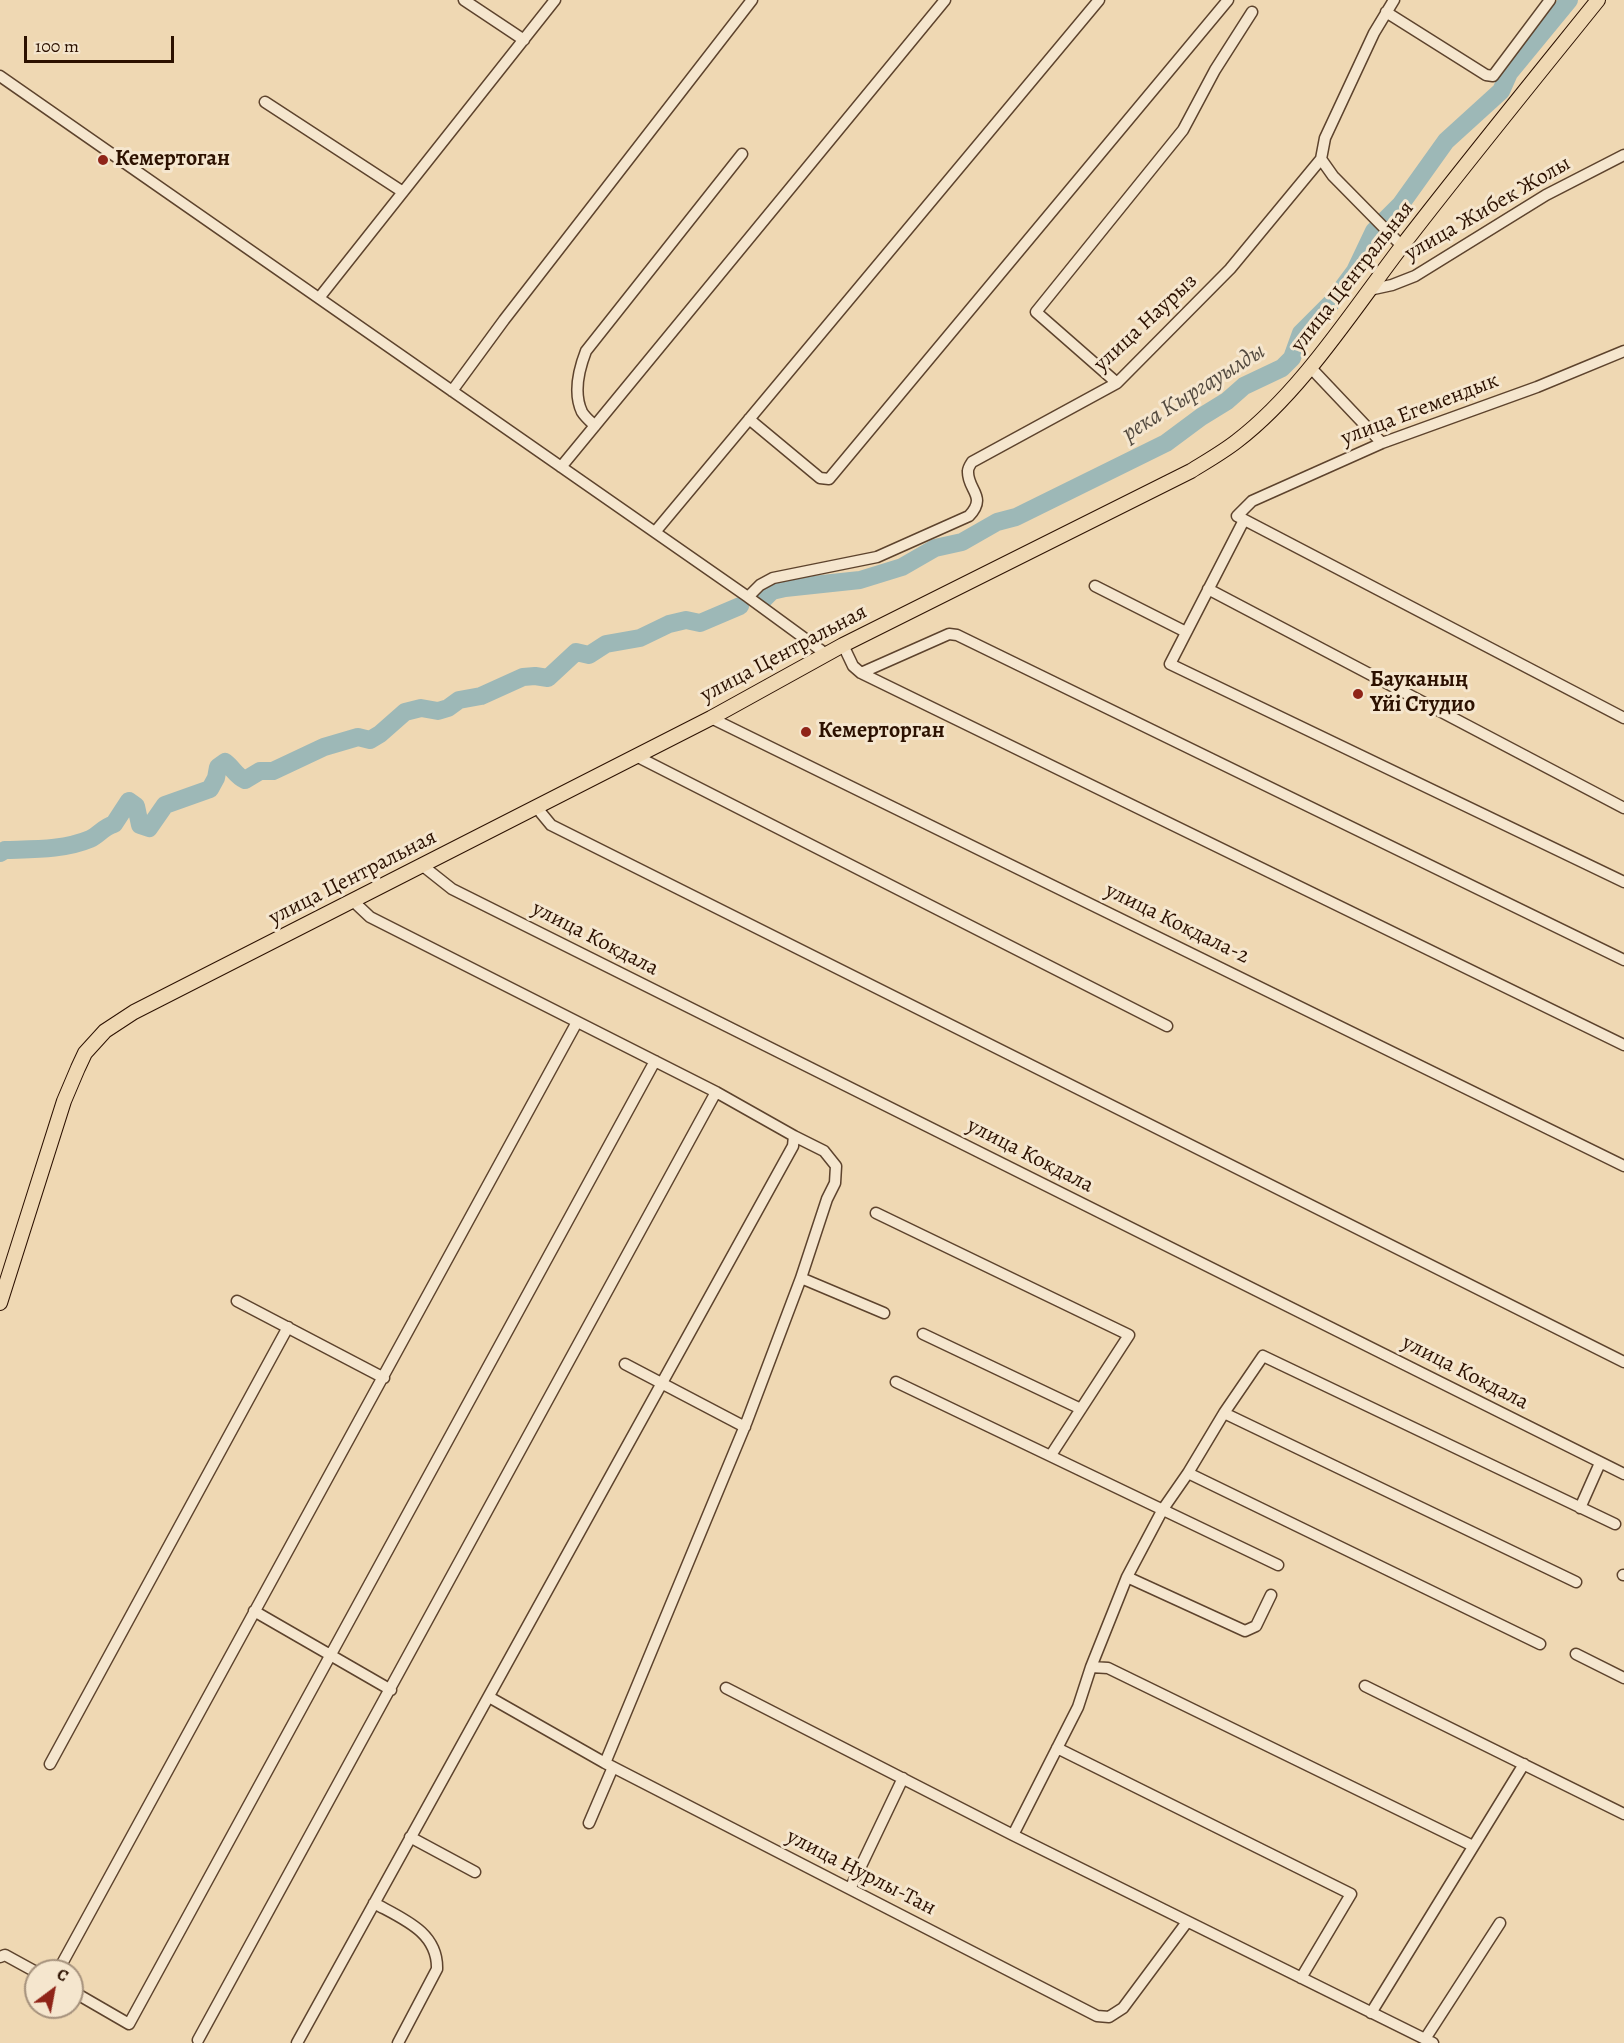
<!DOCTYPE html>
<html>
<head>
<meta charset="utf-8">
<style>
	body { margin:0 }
	#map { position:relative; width:1624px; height:2043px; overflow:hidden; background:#efd8b3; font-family:Alegreya,serif }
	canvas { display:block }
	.north { position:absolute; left:24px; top:1959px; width:60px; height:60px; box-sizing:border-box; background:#f5e6ce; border:2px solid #a5917c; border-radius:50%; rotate:32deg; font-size:16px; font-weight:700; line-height:24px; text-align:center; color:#2c1100 }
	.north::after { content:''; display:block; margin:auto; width:21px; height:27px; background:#8f2418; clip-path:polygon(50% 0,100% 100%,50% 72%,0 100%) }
	.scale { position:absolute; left:24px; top:36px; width:150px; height:27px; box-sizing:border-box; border:3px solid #2c1100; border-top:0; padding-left:8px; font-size:18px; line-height:21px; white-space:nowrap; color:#2c1100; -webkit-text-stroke:4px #f5e6ce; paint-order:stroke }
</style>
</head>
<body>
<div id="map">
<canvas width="1624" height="2043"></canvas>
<div class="north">С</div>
<div class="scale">100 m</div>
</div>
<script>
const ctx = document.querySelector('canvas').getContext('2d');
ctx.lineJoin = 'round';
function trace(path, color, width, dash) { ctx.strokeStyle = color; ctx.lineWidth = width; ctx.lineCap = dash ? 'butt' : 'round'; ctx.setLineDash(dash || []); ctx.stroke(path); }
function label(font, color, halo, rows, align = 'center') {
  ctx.font = font + ' Alegreya,serif'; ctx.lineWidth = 6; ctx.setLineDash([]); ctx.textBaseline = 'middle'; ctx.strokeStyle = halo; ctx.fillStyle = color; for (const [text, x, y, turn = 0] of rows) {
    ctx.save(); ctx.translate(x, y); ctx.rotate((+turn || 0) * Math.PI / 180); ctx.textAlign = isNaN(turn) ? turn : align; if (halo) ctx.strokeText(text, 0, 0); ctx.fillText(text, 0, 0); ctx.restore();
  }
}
const river = new Path2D(`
	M764,599L772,591L785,588L860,580L902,567L935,548L962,542L997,522L1016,517L1166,443L1201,417L1227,401L1244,386L1282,368L1292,358L1301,333L1332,302L1355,271L1374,231L1401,204L1446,141L1501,91L1509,73L1569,0
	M0,853L5,850C33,849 64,850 90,839C99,835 102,828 114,824L129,801L136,806L140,825L149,828L165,805L210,789L216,778L218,767L225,762C233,768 236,776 245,780L260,771H273L324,747L358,737L370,740L380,734L405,712L421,708L438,711L448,708L459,700L481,696L523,677L535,676L548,678L576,652L589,655L606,644L640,638L669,624L686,620L700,623L740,606`);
const minor = new Path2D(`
	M464,0L524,40
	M1386,12L1486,75L1493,76L1550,0
	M0,76L748,597L826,654
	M265,102L403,192
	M1321,159L1333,176L1402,246
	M1369,290L1392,285L1415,276L1546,195L1624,155
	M319,298L555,0
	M1624,351L1537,387L1382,443L1252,501L1237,516L1624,718
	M1310,367L1382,443
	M1117,383L1036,312L1183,130L1215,70L1252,12
	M452,391L504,320L752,0
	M749,419L820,478L829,479L1228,0
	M595,426C591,422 585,417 582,412C573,393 579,369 586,351L742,154
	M561,467L945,0
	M1244,520L1170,664L1624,882
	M655,532L1099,0
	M1095,586L1186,632
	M1208,589L1624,808
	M748,597L760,585L773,578L877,557L969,516C988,496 967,490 968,471C968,468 970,465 972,462L1117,383L1230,269L1321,159L1325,138L1374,33L1394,0
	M843,645L853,666L861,673L1624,1045
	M861,673L949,634L957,635L1624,960
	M711,718L1624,1166
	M636,756L1167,1026
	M537,808L551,825L1624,1362
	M423,866L452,889L1624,1474
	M876,1213L1129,1335L1051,1455
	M801,1278L884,1313
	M237,1301L384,1378
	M923,1334L1081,1409
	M625,1364L745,1427
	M896,1382L1278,1565
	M1224,1413L1576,1582
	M1188,1473L1540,1644
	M1580,1508L1600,1463
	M1623,1575H1624
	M1127,1577L1245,1631L1256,1626L1271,1595
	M254,1611L391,1690
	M1576,1654L1624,1678
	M1091,1667L1108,1668L1473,1846
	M1365,1686L1624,1814
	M726,1688L1013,1835L1433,2043
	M489,1697L605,1763L1097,2016L1109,2017L1123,2008L1187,1922
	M1057,1748L1351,1894L1301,1978
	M605,1763L747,1421L801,1278L827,1199L835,1183L836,1166L824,1151L794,1136
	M50,1764L288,1327
	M589,1823L613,1767
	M1013,1835L1078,1707L1091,1667L1127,1577L1163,1509L1188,1473L1224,1413L1263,1356L1615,1524
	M410,1837L475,1872
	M850,1889L903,1778
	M374,1903C403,1919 438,1932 437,1969L398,2043
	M0,1957L5,1955L36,1972
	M58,1971L577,1022
	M72,1991L129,2024L655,1061
	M1371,2013L1524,1764
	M1425,2039L1500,1923
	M198,2040L716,1092
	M297,2043L793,1146L794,1136L716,1092L370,917L353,901`);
const major = new Path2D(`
	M0,1303L64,1101L78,1068L85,1053L105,1031L134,1012L711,718L843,645L1191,471C1207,461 1223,452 1237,441C1301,392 1353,310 1402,246C1466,163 1532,82 1598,0`);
const markers = [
	[103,160,6,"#8f2418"],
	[1358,694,6,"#8f2418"],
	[806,732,6,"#8f2418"]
];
const poiNames = [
	["Кемертоган",115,160],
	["Бауканың",1370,681],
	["Үйі Студио",1370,706],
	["Кемерторган",818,732]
];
const streetNames = [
	["улица Жибек Жолы",1488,209,-30],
	["улица Центральная",1353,277,-52],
	["улица Наурыз",1146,323,-43],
	["улица Егемендык",1420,410,-21],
	["улица Центральная",784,654,-28],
	["улица Центральная",353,878,-27],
	["улица Кокдала-2",1177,924,26],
	["улица Кокдала",595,939,27],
	["улица Кокдала",1030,1156,27],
	["улица Кокдала",1465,1373,27],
	["улица Нурлы-Тан",861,1873,27]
];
const waterNames = [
	["река Кыргауылды",1194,393,-32]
];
trace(river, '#9db8b7', 18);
trace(minor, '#5d432d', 13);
trace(major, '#2c1100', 16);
trace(minor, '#f5e6ce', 10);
trace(major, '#efd8b3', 14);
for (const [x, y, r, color] of markers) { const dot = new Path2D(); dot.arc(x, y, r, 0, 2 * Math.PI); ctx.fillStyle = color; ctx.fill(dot); trace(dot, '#f5e6ce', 2); }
label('bold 22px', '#2c1100', '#f5e6ce', poiNames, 'left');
label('22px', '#2c1100', '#f5e6ce', streetNames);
label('italic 24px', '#544b40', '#f5e6ce', waterNames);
</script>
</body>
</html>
